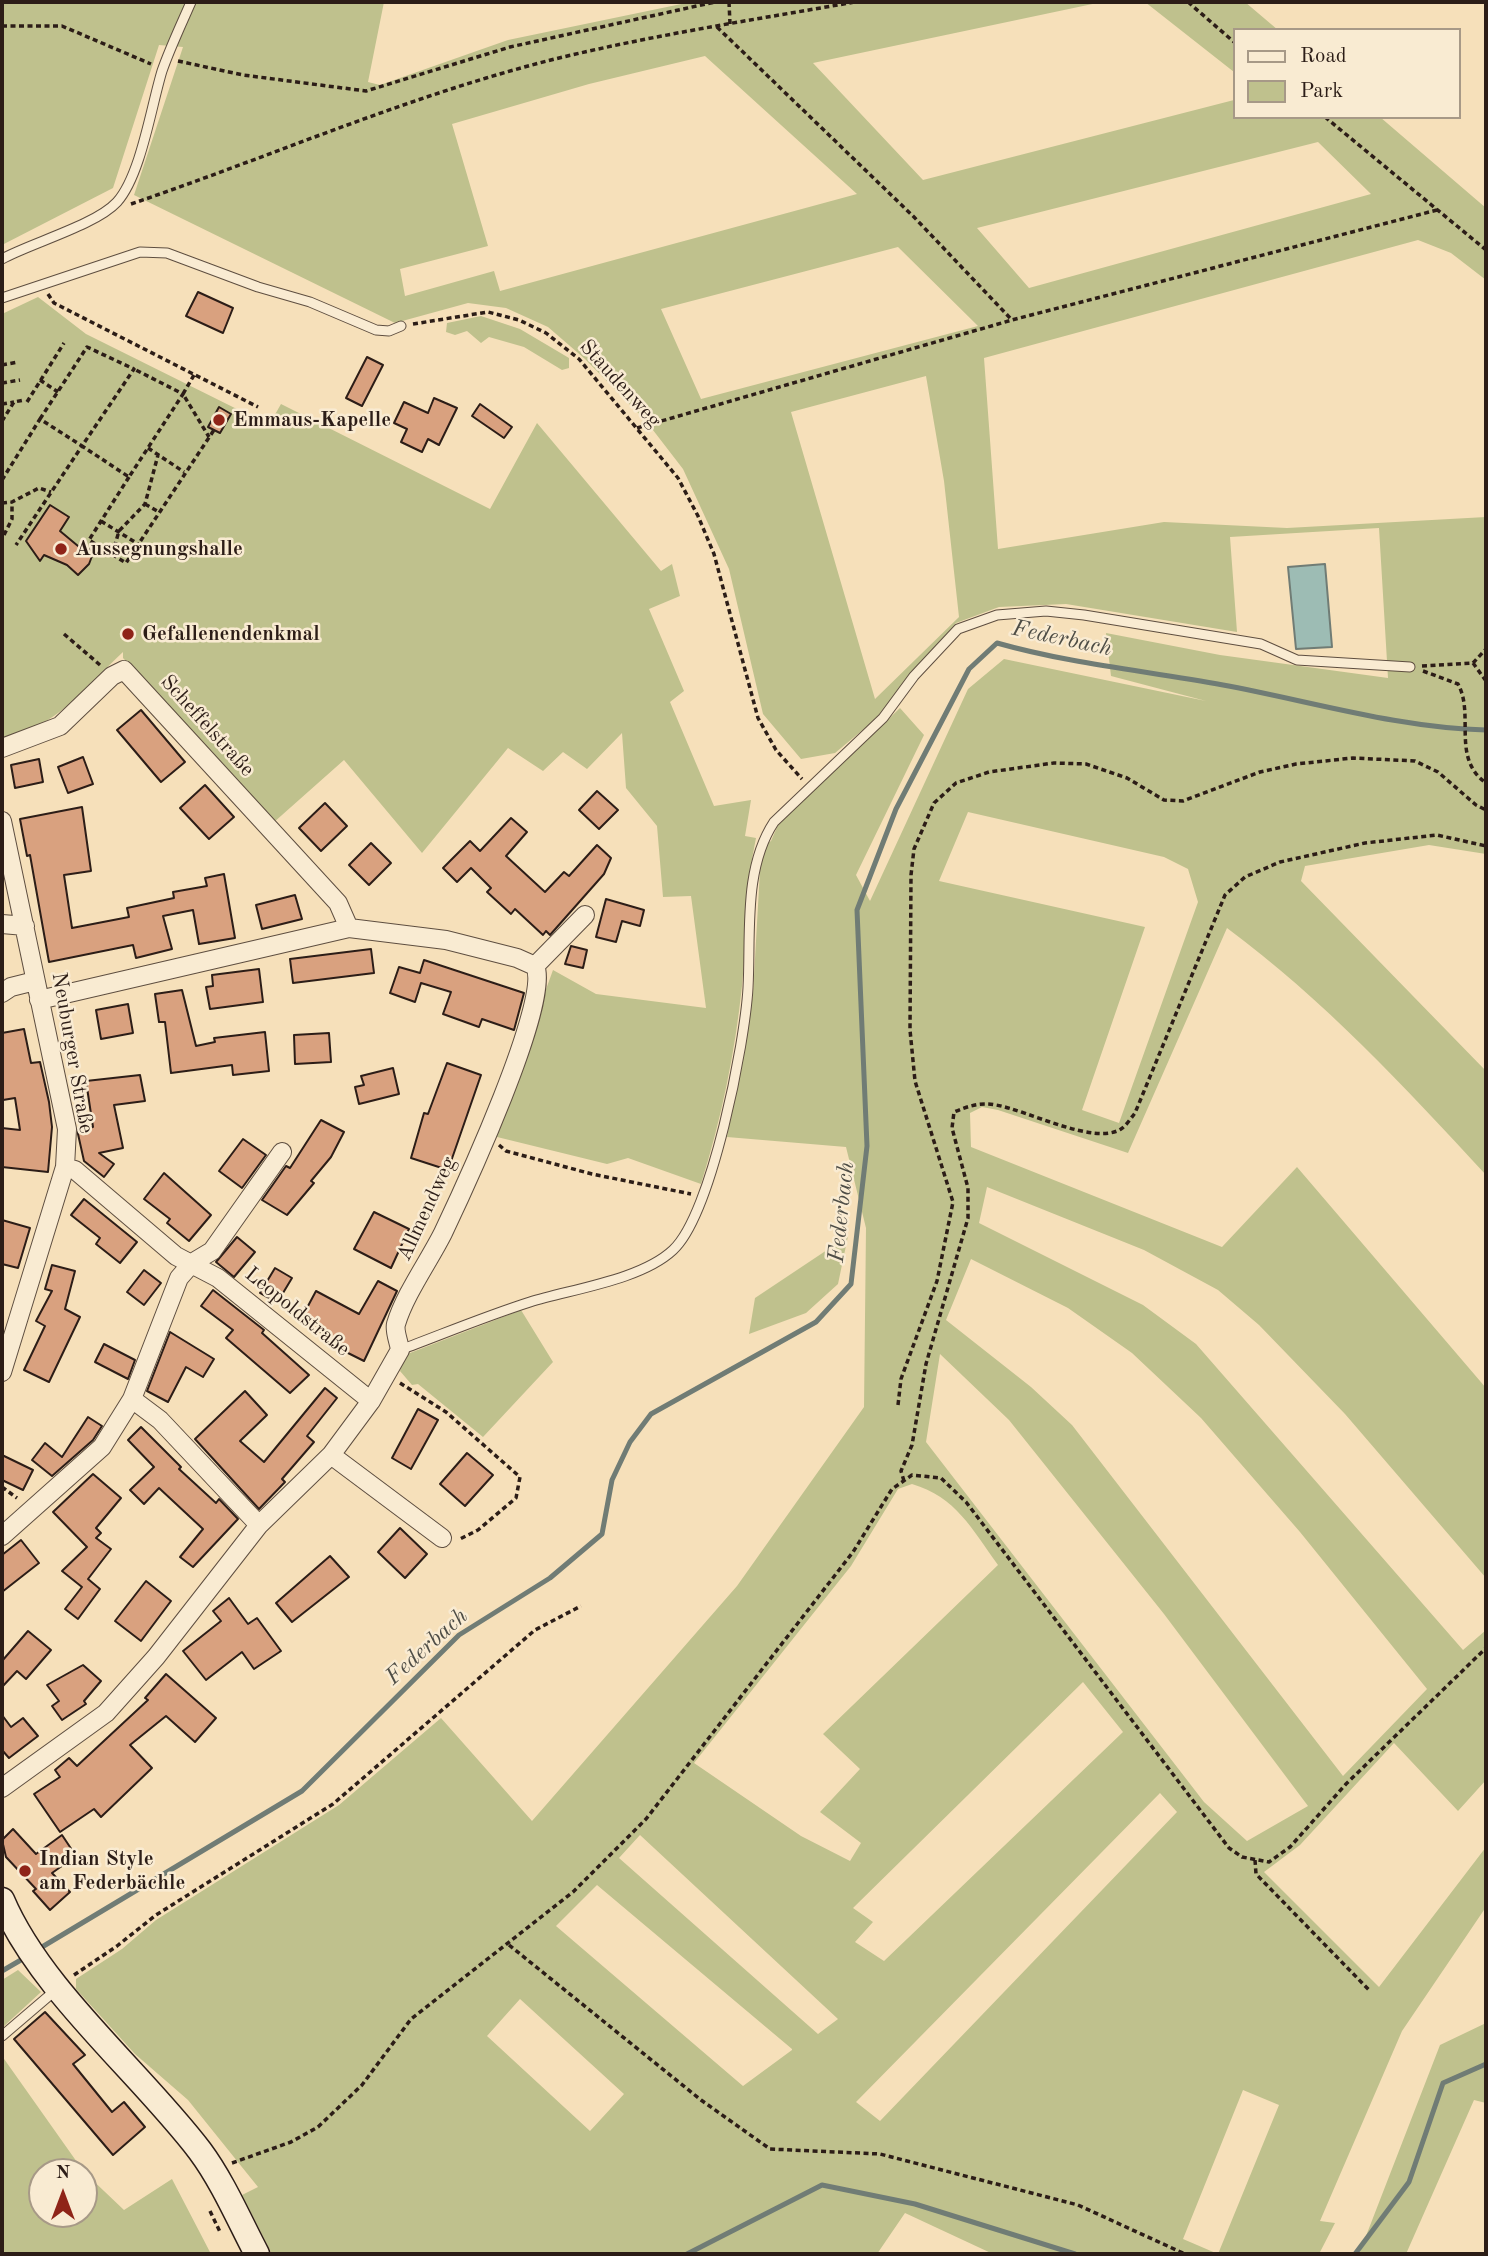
<!DOCTYPE html>
<html>
<head>
<meta charset="utf-8">
<style>
	body { margin:0 }
	#map { position:relative; width:1488px; height:2256px; overflow:hidden; background:#f6e0ba; font-family:"Old Standard TT",serif }
	canvas { display:block }
	.frame { position:absolute; inset:0; border:4px solid #2c1d17; pointer-events:none }
	.legend { position:absolute; left:1233px; top:28px; width:228px; height:91px; box-sizing:border-box; background:#f9ebd2; border:2px solid #a79987; margin:0; padding:9px 12px; list-style:none; font-size:21px; color:#2c1d17 }
	.legend li { display:flex; align-items:center; gap:14px; height:35px }
	.legend b { width:35px; border:2px solid #a79987 }
	.north { position:absolute; left:28px; top:2158px; width:70px; height:70px; box-sizing:border-box; background:#f9ebd2; border:2px solid #a79987; border-radius:50%; rotate:0deg; font-size:19px; font-weight:700; line-height:28px; text-align:center; color:#2c1d17 }
	.north::after { content:''; display:block; margin:auto; width:24px; height:32px; background:#8f2418; clip-path:polygon(50% 0,100% 100%,50% 72%,0 100%) }
</style>
</head>
<body>
<div id="map">
<canvas width="1488" height="2256"></canvas>
<div class="frame"></div>
<ul class="legend">
<li><b style="height:9px;background:#f9ebd2"></b>Road</li>
<li><b style="height:19px;background:#bfc18d"></b>Park</li>
</ul>
<div class="north">N</div>
</div>
<script>
const ctx = document.querySelector('canvas').getContext('2d');
ctx.lineJoin = 'round';
function fill(path, color) { ctx.fillStyle = color; ctx.fill(path, 'evenodd'); }
function trace(path, color, width, dash) { ctx.strokeStyle = color; ctx.lineWidth = width; ctx.lineCap = dash ? 'butt' : 'round'; ctx.setLineDash(dash || []); ctx.stroke(path); }
function label(font, color, halo, rows, align = 'center') {
  ctx.font = font + ' "Old Standard TT",serif'; ctx.lineWidth = 5; ctx.setLineDash([]); ctx.textBaseline = 'middle'; ctx.strokeStyle = halo; ctx.fillStyle = color; for (const [text, x, y, turn = 0] of rows) {
    ctx.save(); ctx.translate(x, y); ctx.rotate((+turn || 0) * Math.PI / 180); ctx.textAlign = isNaN(turn) ? turn : align; if (halo) ctx.strokeText(text, 0, 0); ctx.fillText(text, 0, 0); ctx.restore();
  }
}
const green = new Path2D(`
	M2,2H384L368,82L380,85L508,40L691,2H1102L813,63L923,180L1234,100V117H1380L1486,208V280L1451,253L1418,240L984,358L998,549L1164,522L1287,528L1486,517V854L1429,845L1305,866L1301,881L1486,1071V1175C1405,1087 1324,1000 1227,928L1128,1153L998,1110L982,1107L970,1113L971,1147L1222,1247L1297,1167L1486,1388V1578L1345,1414L1259,1325L1218,1290L1144,1250L987,1187L979,1223L1143,1305L1196,1344L1463,1650L1486,1630V1780L1458,1811L1394,1743L1300,1845L1264,1872L1379,1987L1486,1847V1907L1402,2031L1320,2221L1335,2223L1319,2254H993L905,2213L877,2254H272L242,2195L258,2187L188,2100L135,2054L76,1989V1979L122,1949L156,1920L339,1805L441,1718L532,1821L737,1586L864,1407L866,1228L846,1147L727,1137L753,994L760,870L766,844L771,841L778,825L900,708L924,735L856,875L870,901L968,689L1004,659L1206,701L1111,676L1106,633L1220,655L1388,678L1379,528L1230,537L1237,632L1066,604L999,607L956,623L877,718L835,753L801,759L763,714L729,569L683,469L646,421L585,359L548,327L506,308L468,303L395,323L134,195L183,47L159,45L113,188L2,245ZM705,56L857,194L500,291L494,271L405,296L400,269L488,246L452,124L589,84ZM1318,142L1371,194L1029,288L977,228ZM898,247L978,326L701,399L661,309ZM926,376L944,481L959,617L875,699L791,412ZM968,812L1164,857L1188,869L1198,902L1119,1123L1082,1110L1145,927L939,881ZM971,1259L1068,1308L1132,1353L1201,1418L1300,1532L1427,1689L1343,1776L1072,1425L1031,1387L946,1320ZM940,1354L1009,1420L1164,1614L1308,1806L1247,1841L1204,1802L926,1442ZM912,1484C956,1497 972,1529 998,1565L823,1734L860,1769L820,1812L861,1843L850,1861L801,1836L694,1763L851,1566L898,1489ZM1083,1682L1123,1732L884,1961L855,1942L873,1922L853,1908ZM1160,1793L1177,1812L880,2121L856,2102ZM640,1835L838,2019L818,2034L619,1858ZM597,1885L792,2049V2050L743,2086L556,1926ZM520,1999L624,2094L590,2131L487,2036ZM1243,2090L1279,2105L1218,2254L1183,2239Z
	M1145,2H1245L1278,30H1234V72Z
	M38,297L86,334L269,425L281,404L490,509L537,423L661,571L672,564L680,596L649,609L684,691L670,702L714,806L751,800L745,836L756,838C745,887 747,936 742,986C735,1053 721,1120 701,1184L628,1158L607,1164L493,1136L553,970L596,994L706,1008L691,896L663,897L657,826L626,788L622,733L587,769L563,752L543,771L508,748L422,853L344,760L273,823L123,658V652C83,690 57,726 2,740V314Z
	M481,316L520,329L569,358V368L562,370L524,347L489,337L481,343L467,331L455,335L446,332L447,323Z
	M848,1236L838,1284L806,1313L749,1334L755,1298Z
	M521,1310L553,1362L483,1437L418,1384L412,1385L400,1371L403,1358L410,1353Z
	M18,1970L41,1992L2,2028V1980Z
	M1486,2023V2103L1474,2100L1406,2254H1359L1440,2045Z
	M2,2056L84,2172H42V2214H84V2172L124,2210L172,2179L211,2254H2Z`);
const water = new Path2D(`
	M1325,564L1332,647L1296,649L1288,567Z`);
const stream = new Path2D(`
	M37,1950L302,1791L459,1635L550,1578L602,1534L612,1480L630,1442L651,1414L816,1322L851,1284L867,1146L857,910L896,809L969,669L997,643C1071,664 1148,671 1223,685C1310,701 1398,728 1486,730
	M2,1971L26,1957
	M687,2254L822,2185L915,2204L1075,2254
	M1355,2254L1409,2182L1443,2083L1486,2064`);
const building = new Path2D(`
	M198,292L233,308L223,333L186,316Z
	M367,357L383,365L362,406L346,398Z
	M434,398L457,408L439,445L428,439L422,452L401,442L407,429L394,423L404,402L428,413Z
	M480,404L512,427L504,438L472,416Z
	M219,407L231,414L220,433L208,427Z
	M50,505L69,517L60,531L78,546L94,551L89,564L78,575L67,565L44,555L40,561L26,541Z
	M141,710L185,762L161,782L117,730Z
	M83,757L93,784L68,793L58,767Z
	M39,759L43,782L15,788L11,765Z
	M205,785L234,817L209,839L180,808Z
	M597,791L618,810L599,829L579,810Z
	M325,803L347,826L321,851L299,828Z
	M82,807L91,871L64,875L72,928L129,917L127,908L174,898L173,892L207,886L205,878L224,874L235,938L199,944L193,910L163,916L172,949L136,958L133,945L49,962L30,855L27,856L20,819Z
	M511,818L527,832L506,856L545,892L564,872L569,876L597,845L611,858L604,874L550,935L546,931L543,935L515,909L511,914L487,892L491,888L471,868L457,882L443,868L470,841L480,851Z
	M371,843L391,863L369,885L349,865Z
	M295,895L302,919L262,929L256,905Z
	M606,899L644,910L640,926L622,921L616,942L596,937Z
	M571,946L587,950L583,968L565,964Z
	M371,949L374,973L293,983L290,959Z
	M424,960L524,993L514,1030L482,1019L479,1027L443,1014L451,992L421,983L415,1002L390,993L399,967L420,973Z
	M259,969L263,1002L210,1009L206,987L213,986L212,975Z
	M182,990L196,1046L215,1042L214,1038L265,1032L269,1071L233,1075L232,1065L171,1073L165,1022H159L155,994Z
	M128,1004L133,1033L101,1039L96,1010Z
	M24,1029L31,1063L40,1062L49,1102L52,1127L48,1172L2,1167V1128L20,1130L15,1098L3,1100L2,1033Z
	M329,1033L331,1062L295,1064L294,1035Z
	M447,1063L481,1075L448,1170L411,1158L424,1113L428,1114Z
	M393,1068L399,1094L359,1104L355,1087L364,1085L361,1076Z
	M140,1075L145,1101L114,1105L123,1148L99,1153L114,1164L104,1177L84,1161L78,1134V1130L93,1127L86,1081Z
	M321,1120L344,1132L331,1157L311,1181L314,1183L287,1215L262,1200L286,1166L290,1168Z
	M243,1139L266,1155L242,1188L219,1171Z
	M164,1173L211,1215L189,1241L167,1223L170,1219L144,1199Z
	M84,1199L137,1242L120,1263L96,1244L100,1238L71,1215Z
	M374,1212L409,1229L391,1268L354,1249Z
	M2,1220L30,1228L18,1268L2,1264Z
	M237,1237L255,1252L234,1277L216,1262Z
	M52,1265L75,1271L65,1309L80,1317L49,1382L24,1370L45,1326L36,1321L52,1291L45,1289Z
	M275,1268L292,1278L277,1303L260,1293Z
	M144,1270L161,1283L144,1305L127,1292Z
	M378,1281L397,1291L364,1361L336,1347L339,1342L300,1321L316,1291L359,1314Z
	M213,1290L264,1330L262,1333L309,1375L290,1393L226,1338L233,1330L201,1306Z
	M170,1332L214,1359L203,1377L186,1367L168,1402L147,1391Z
	M104,1344L135,1360L128,1379L95,1362Z
	M325,1388L337,1398L307,1436L314,1442L282,1479L285,1482L259,1509L195,1439L245,1391L267,1415L240,1441L264,1462Z
	M418,1409L438,1420L411,1469L392,1458Z
	M88,1417L102,1426L93,1440L52,1476L32,1460L45,1443L62,1457Z
	M141,1427L181,1467L179,1469L216,1503L219,1499L238,1519L193,1567L180,1557L203,1529L159,1488L144,1504L130,1490L154,1467L128,1440Z
	M467,1453L493,1475L465,1506L440,1484Z
	M2,1455L33,1470L23,1490L2,1480Z
	M93,1474L121,1498L96,1528L101,1533L96,1538L111,1549L88,1579L100,1589L78,1619L65,1609L82,1587L62,1571L87,1547L53,1512Z
	M400,1528L427,1554L405,1578L378,1552Z
	M21,1540L39,1563L2,1592V1555Z
	M330,1556L349,1577L292,1622L276,1603Z
	M146,1581L171,1601L141,1641L115,1621Z
	M229,1598L248,1624L257,1618L281,1651L254,1669L242,1652L206,1680L183,1651L221,1621L213,1611Z
	M28,1631L51,1650L26,1679L17,1671L2,1687V1661Z
	M83,1665L101,1681L84,1701L86,1704L62,1720L52,1706L59,1701L47,1685Z
	M166,1674L216,1718L195,1742L166,1716L130,1745L152,1768L101,1817L94,1809L60,1832L34,1794L60,1777L55,1770L69,1758L77,1766L120,1726L148,1700L145,1698Z
	M2,1715L11,1727L23,1718L38,1736L9,1758L2,1750Z
	M13,1829L36,1854L62,1835L76,1856L52,1873L70,1892L50,1910L33,1891L36,1889L6,1857L2,1840Z
	M45,2012L85,2055L73,2064L112,2112L124,2102L145,2127L113,2155L14,2039Z`);
const path = new Path2D(`
	M729,2L730,24
	M1188,2L1234,42
	M2,26H62L151,64
	M717,27L914,217L1011,319
	M178,61L243,75L366,91L510,47L715,2
	M1325,117L1486,250
	M131,204C275,155 415,93 563,57C660,34 758,19 855,2
	M48,294L54,303L258,407
	M413,324L488,312L519,320L546,333L579,359L678,478L698,516L714,554L758,718L776,750L802,779
	M2,365L18,362
	M194,375L183,394L209,437
	M40,380L58,392
	M2,383L20,380
	M27,402L64,343
	M2,404L14,402
	M40,419L87,347L134,369L82,446L129,477L183,394L134,369
	M2,421L14,402L24,400
	M637,428L1012,320L1437,210
	M148,448L184,472
	M129,477L89,540L126,563L214,430
	M2,480L40,419L82,446L16,545
	M2,503L12,502L39,488L51,492
	M145,504L159,512
	M101,521L138,544
	M4,535L12,519V502
	M112,555L119,531L145,504L158,455
	M64,634L100,665
	M1473,663L1486,681
	M1422,666L1473,663L1486,649
	M1423,671L1458,684C1475,715 1451,758 1486,783
	M499,1145L506,1151L592,1174L691,1194
	M400,1383L446,1412L520,1477L516,1498L478,1530L460,1539
	M898,1405L901,1379L937,1281L953,1202L915,1081L910,1030L911,875L914,849L934,803L956,783L989,772L1054,763L1086,764L1127,778L1164,800L1183,801L1260,772L1296,764L1353,758L1415,761L1438,772L1476,805L1486,810
	M904,1481L901,1471L912,1445L926,1364L968,1218V1188L952,1128L954,1112C968,1106 981,1102 996,1105C1027,1110 1094,1146 1121,1129C1126,1126 1131,1118 1135,1113L1225,895L1245,877L1280,862L1365,843L1437,835L1486,846
	M2,1487L17,1498
	M1255,1860L1256,1874L1369,1990
	M509,1945L701,2100L770,2149L880,2154L1078,2205L1185,2254
	M74,1975L117,1946L156,1915L333,1804L535,1630L581,1606
	M232,2163L291,2142L318,2127L362,2085L411,2019L573,1892L646,1819L853,1552L892,1489L912,1475L941,1478L966,1502L1229,1848L1242,1857L1269,1862L1290,1847L1346,1784L1486,1648
	M210,2211L220,2232`);
const lane = new Path2D(`
	M2,259C31,243 96,225 117,202C141,175 151,107 162,71C170,48 181,25 191,2
	M2,298L140,252L167,253L258,287L310,302L376,330L389,331L401,326
	M400,1350C443,1334 486,1316 530,1302C572,1289 641,1280 673,1250C712,1214 745,1042 748,988C751,934 743,869 774,822L883,718L914,676L958,629L997,615L1046,611L1084,615L1261,644L1297,660L1410,667
	M2,2036L57,1989`);
const street = new Path2D(`
	M2,748L60,726L112,676L124,670L338,903L349,928
	M2,821L67,1129L65,1167L2,1372
	M2,924L25,926
	M535,966L585,915
	M2,993L11,987L35,981
	M39,1000L349,928L446,940L517,958L535,966
	M65,1167L75,1170L176,1256L218,1278L371,1401
	M132,1399L160,1420L259,1525
	M331,1455L442,1538
	M2,1536L102,1447L132,1399L179,1278L192,1263L212,1251L282,1152
	M2,1788L106,1713L156,1657L259,1525L331,1455L371,1401L400,1350C399,1342 394,1331 396,1324C405,1294 429,1261 443,1233C462,1193 552,1000 535,966`);
const secondary = new Path2D(`
	M2,1900C40,1990 140,2072 200,2151C223,2182 239,2220 257,2254`);
const markers = [
	[219,420,7,"#8f2418"],
	[61,549,7,"#8f2418"],
	[128,634,7,"#8f2418"],
	[25,1871,7,"#8f2418"]
];
const streetNames = [
	["Staudenweg",620,384,48],
	["Scheffelstraße",207,726,48],
	["Neuburger Straße",72,1053,80],
	["Allmendweg",427,1209,-65],
	["Leopoldstraße",297,1312,39]
];
const poiNames = [
	["Emmaus-Kapelle",233,420],
	["Aussegnungshalle",75,549],
	["Gefallenendenkmal",142,634],
	["Indian Style",39,1859],
	["am Federbächle",39,1883]
];
const waterNames = [
	["Federbach",1062,639,12],
	["Federbach",842,1212,-84],
	["Federbach",427,1647,-42]
];
fill(green, '#bfc18d');
fill(water, '#9dbcb4');
trace(water, '#707c75', 2);
trace(stream, '#707c75', 5);
fill(building, '#d9a17f');
trace(building, '#2c1d17', 2);
trace(lane, '#5e4e40', 11);
trace(street, '#5e4e40', 20);
trace(secondary, '#2c1d17', 27);
trace(path, '#2c1d17', 3.5, [5, 3.5]);
trace(lane, '#f9ebd2', 9);
trace(street, '#f9ebd2', 18);
trace(secondary, '#f9ebd2', 24);
for (const [x, y, r, color] of markers) { const dot = new Path2D(); dot.arc(x, y, r, 0, 2 * Math.PI); ctx.fillStyle = color; ctx.fill(dot); trace(dot, '#f9ebd2', 2.5); }
label('21px', '#2c1d17', '#f9ebd2', streetNames);
label('bold 21px', '#2c1d17', '#f9ebd2', poiNames, 'left');
label('italic 23px', '#4e4d46', '#f9ebd2', waterNames);
</script>
</body>
</html>
